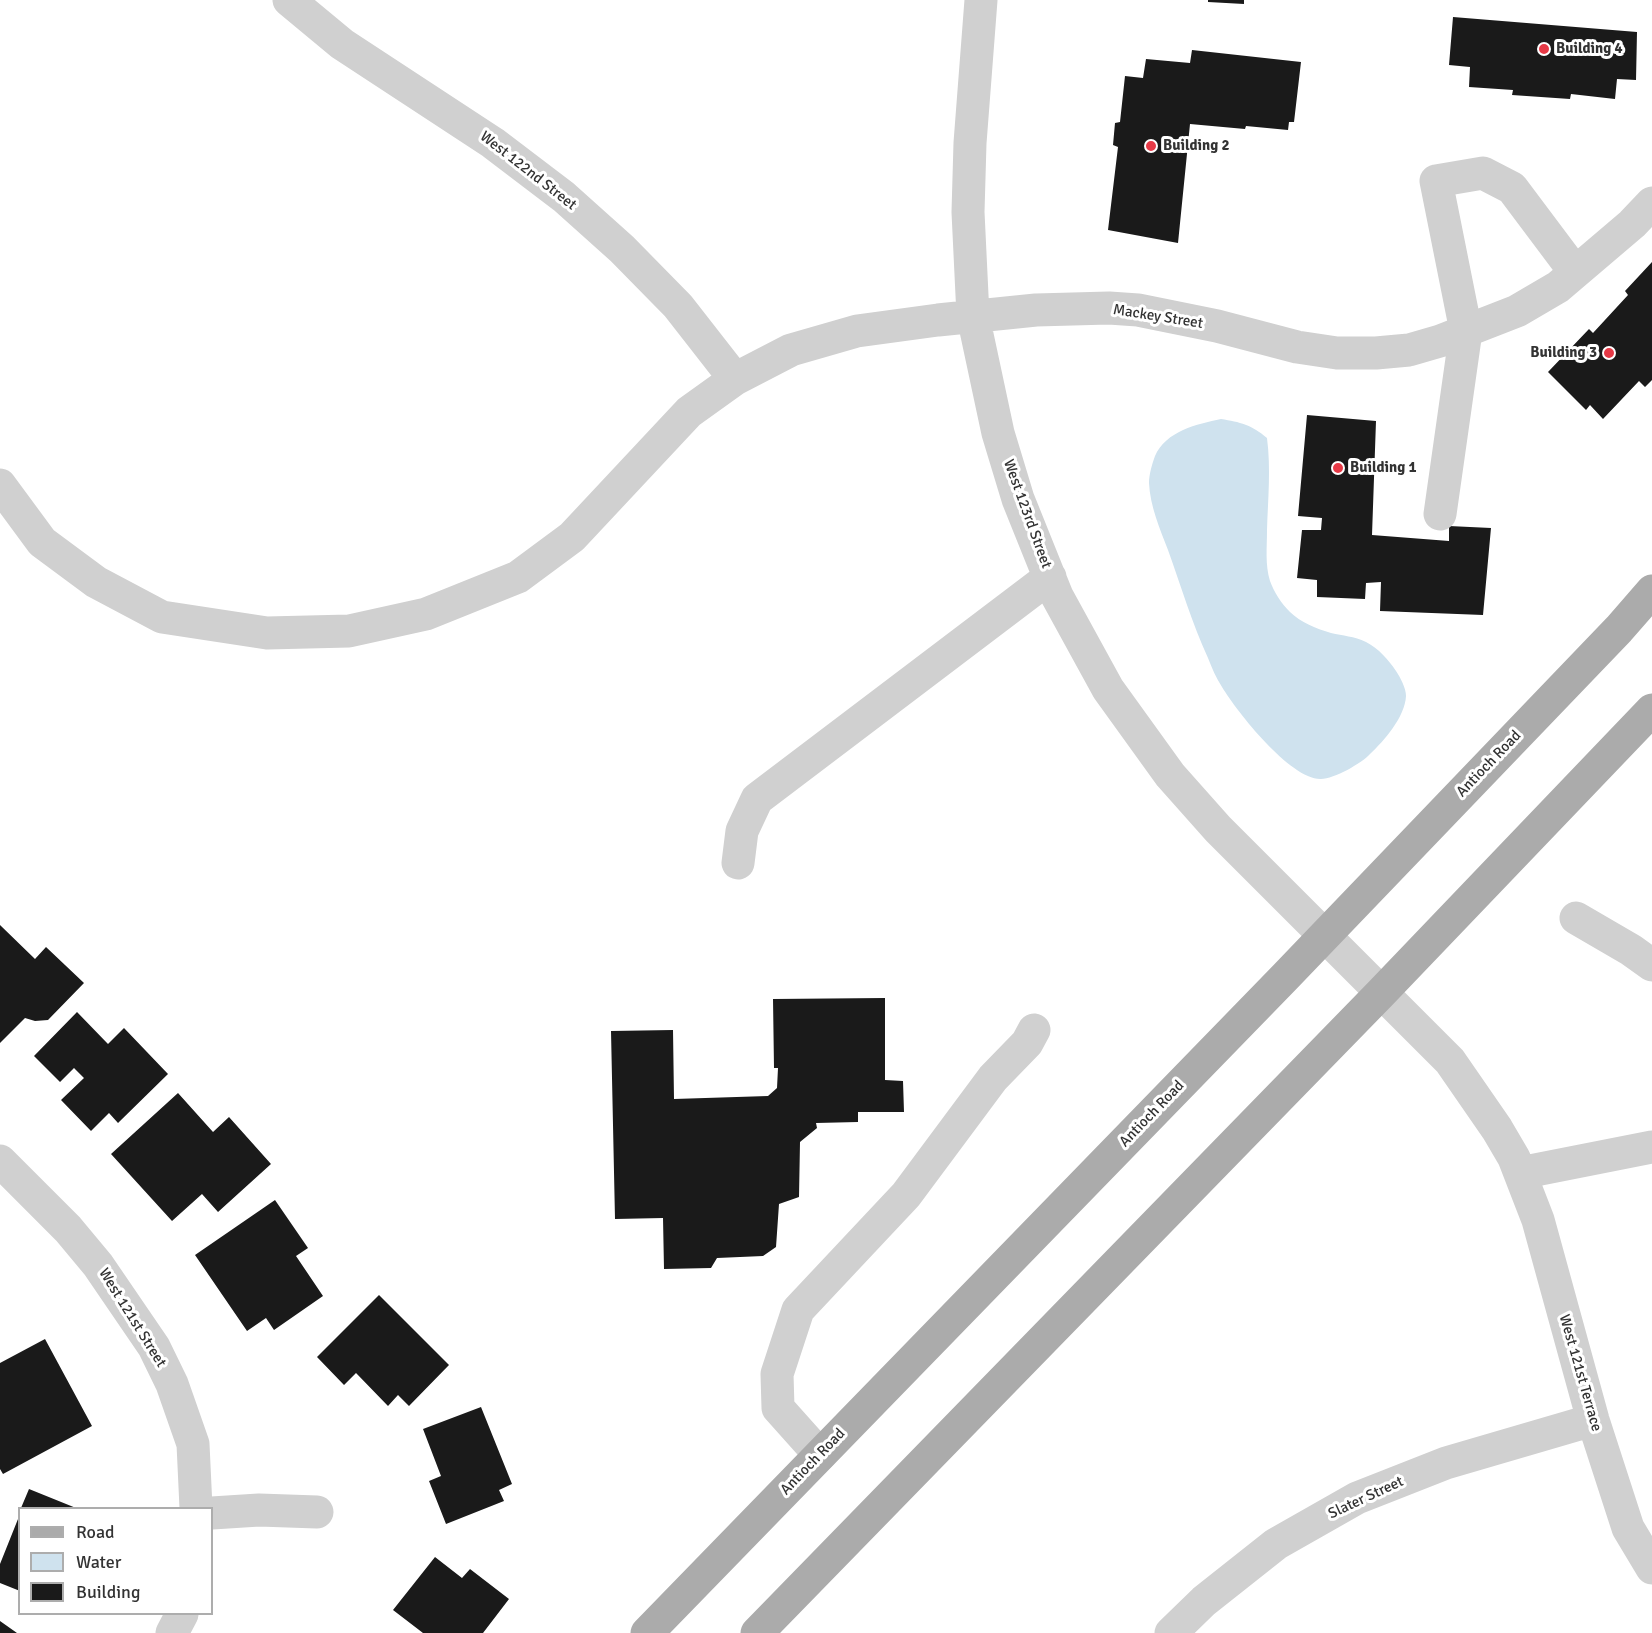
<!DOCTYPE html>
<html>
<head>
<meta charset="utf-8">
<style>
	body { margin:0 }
	#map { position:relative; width:1652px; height:1633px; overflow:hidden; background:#fff; font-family:Signika,sans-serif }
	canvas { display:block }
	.legend { position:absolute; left:18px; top:1507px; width:195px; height:108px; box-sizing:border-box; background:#fff; border:2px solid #adadad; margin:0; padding:8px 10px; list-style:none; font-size:18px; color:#333 }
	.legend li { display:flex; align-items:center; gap:12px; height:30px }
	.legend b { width:30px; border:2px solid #adadad }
</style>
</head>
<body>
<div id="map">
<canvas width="1652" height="1633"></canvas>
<ul class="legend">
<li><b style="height:8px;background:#ababab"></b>Road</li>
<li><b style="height:16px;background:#cfe2ee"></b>Water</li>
<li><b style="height:16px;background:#1a1a1a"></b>Building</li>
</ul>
</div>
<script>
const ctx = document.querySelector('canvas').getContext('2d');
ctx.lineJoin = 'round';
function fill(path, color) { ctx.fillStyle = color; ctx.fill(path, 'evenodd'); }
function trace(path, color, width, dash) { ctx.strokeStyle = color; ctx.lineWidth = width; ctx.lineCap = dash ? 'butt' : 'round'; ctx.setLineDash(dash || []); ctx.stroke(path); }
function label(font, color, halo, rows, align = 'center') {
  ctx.font = font + ' Signika,sans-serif'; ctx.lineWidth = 6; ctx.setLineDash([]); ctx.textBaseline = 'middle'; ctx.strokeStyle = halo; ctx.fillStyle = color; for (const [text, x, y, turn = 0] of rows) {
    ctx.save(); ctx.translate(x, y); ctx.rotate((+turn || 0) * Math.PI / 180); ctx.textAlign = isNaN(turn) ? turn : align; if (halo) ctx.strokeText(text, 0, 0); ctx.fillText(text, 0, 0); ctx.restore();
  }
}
const water = new Path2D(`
	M1221,419C1240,422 1252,425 1267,438C1271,469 1268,499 1267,530C1267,548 1265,564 1270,581C1274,592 1281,603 1290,612C1300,622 1317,629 1331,633C1343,636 1354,636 1366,642C1379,649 1388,659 1396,671C1400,677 1406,688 1406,696C1405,717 1384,741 1370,754C1362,763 1334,779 1321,779C1291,780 1237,712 1222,687C1216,678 1212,668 1208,658C1192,623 1181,586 1168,550C1160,529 1150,506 1149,483C1149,475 1152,464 1155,456C1166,431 1197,424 1221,419Z`);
const building = new Path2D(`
	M1208,0H1244V4L1208,2Z
	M1453,17L1637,32L1636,80L1617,79L1615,99L1571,94L1570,99L1512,95L1513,90L1469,87L1470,67L1449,65Z
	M1192,50L1301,62L1294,122H1289L1288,130L1246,126L1245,129L1190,124L1178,243L1108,230L1118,147L1113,145L1115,123L1120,122L1125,76L1143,78L1146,59L1190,63Z
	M1652,262V380L1645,387L1639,381L1603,419L1590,405L1586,410L1548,372L1589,329L1593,333L1628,295L1625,291Z
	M1307,415L1376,421L1372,535L1449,541V526L1491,528L1483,615L1380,611L1381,582L1366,583L1365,599L1317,597V580L1297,578L1302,530H1321L1322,518L1298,516Z
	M0,925L35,959L46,947L84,983L48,1020L35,1021L25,1018L0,1043Z
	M885,998V1080L903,1081L904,1112H858V1122L816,1123L817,1128L800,1142L799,1197L779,1204L776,1247L763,1256L717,1258L711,1268L664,1269L663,1218L615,1219L611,1031L673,1030L674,1099L768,1096L777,1088L778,1068H774L773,999Z
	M77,1012L108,1044L124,1028L168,1074L118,1123L109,1113L91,1131L61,1100L84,1078L74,1068L60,1082L34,1056Z
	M178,1093L213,1132L229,1117L271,1164L218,1212L202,1194L172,1221L111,1154Z
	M275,1200L308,1248L296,1256L323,1296L274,1330L266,1318L247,1331L195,1255Z
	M379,1295L449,1365L409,1406L398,1395L388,1406L356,1373L344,1385L317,1357Z
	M45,1339L92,1426L3,1474L0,1469V1363Z
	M481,1407L512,1484L499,1490L504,1501L446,1524L429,1481L441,1476L423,1429Z
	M29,1489L76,1508H21Z
	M20,1514V1591L0,1583V1564Z
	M435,1557L462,1578L470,1569L509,1599L483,1633H423L393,1610Z
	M0,1621L17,1633H0Z`);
const minor = new Path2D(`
	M289,0L342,44L493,143L564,197L622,249L678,306L735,379
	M981,0L970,143L968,212L973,316L998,433L1018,499L1057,596L1108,689L1170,775L1218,829L1450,1061L1497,1129L1514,1158L1538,1220L1593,1420L1628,1528L1652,1568
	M0,485L42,542L96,582L162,617L267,633L349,631L426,614L518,577L572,537L689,412L735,379L791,350L857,331L938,320L1036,310L1109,308L1138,310L1217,326L1297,347L1337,353H1376L1409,350L1440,341L1517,311L1558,287L1632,224L1652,203
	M1440,514L1466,331L1436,181L1483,173L1512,188L1575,272
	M738,863L742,831L757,799L1050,577
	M1576,918L1631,950L1652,965
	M0,1161L68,1229L98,1265L154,1347L172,1384L193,1444L196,1508
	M1520,1173L1652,1147
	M820,1455L778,1408L777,1374L798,1310L906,1195L993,1078L1027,1043L1034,1030
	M212,1513L259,1510L317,1512
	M172,1633L182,1614
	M1171,1633L1204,1601L1276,1544L1357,1498L1446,1463L1593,1420`);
const major = new Path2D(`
	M647,1633L1285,977L1619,629L1652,591
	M757,1633L1381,993L1652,710`);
const markers = [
	[1544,49,6,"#e63946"],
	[1151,146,6,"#e63946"],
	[1609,353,6,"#e63946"],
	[1338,468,6,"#e63946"]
];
const poiNames = [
	["Building 4",1556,49],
	["Building 2",1163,146],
	["Building 3",1597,353,"right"],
	["Building 1",1350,468]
];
const streetNames = [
	["West 122nd Street",528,171,38],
	["Mackey Street",1158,317,9],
	["West 123rd Street",1027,514,70],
	["Antioch Road",1489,764,-46],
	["Antioch Road",1152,1114,-46],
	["West 121st Street",132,1318,58],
	["West 121st Terrace",1580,1373,74],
	["Antioch Road",813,1462,-46],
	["Slater Street",1366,1498,-25]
];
fill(water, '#cfe2ee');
fill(building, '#1a1a1a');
trace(minor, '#d0d0d0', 33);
trace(major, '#ababab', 33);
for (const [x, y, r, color] of markers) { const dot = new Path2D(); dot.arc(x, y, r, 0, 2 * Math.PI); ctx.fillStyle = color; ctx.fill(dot); trace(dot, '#fff', 2); }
label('bold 15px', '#333', '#fff', poiNames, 'left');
label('15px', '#333', '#fff', streetNames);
</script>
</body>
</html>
